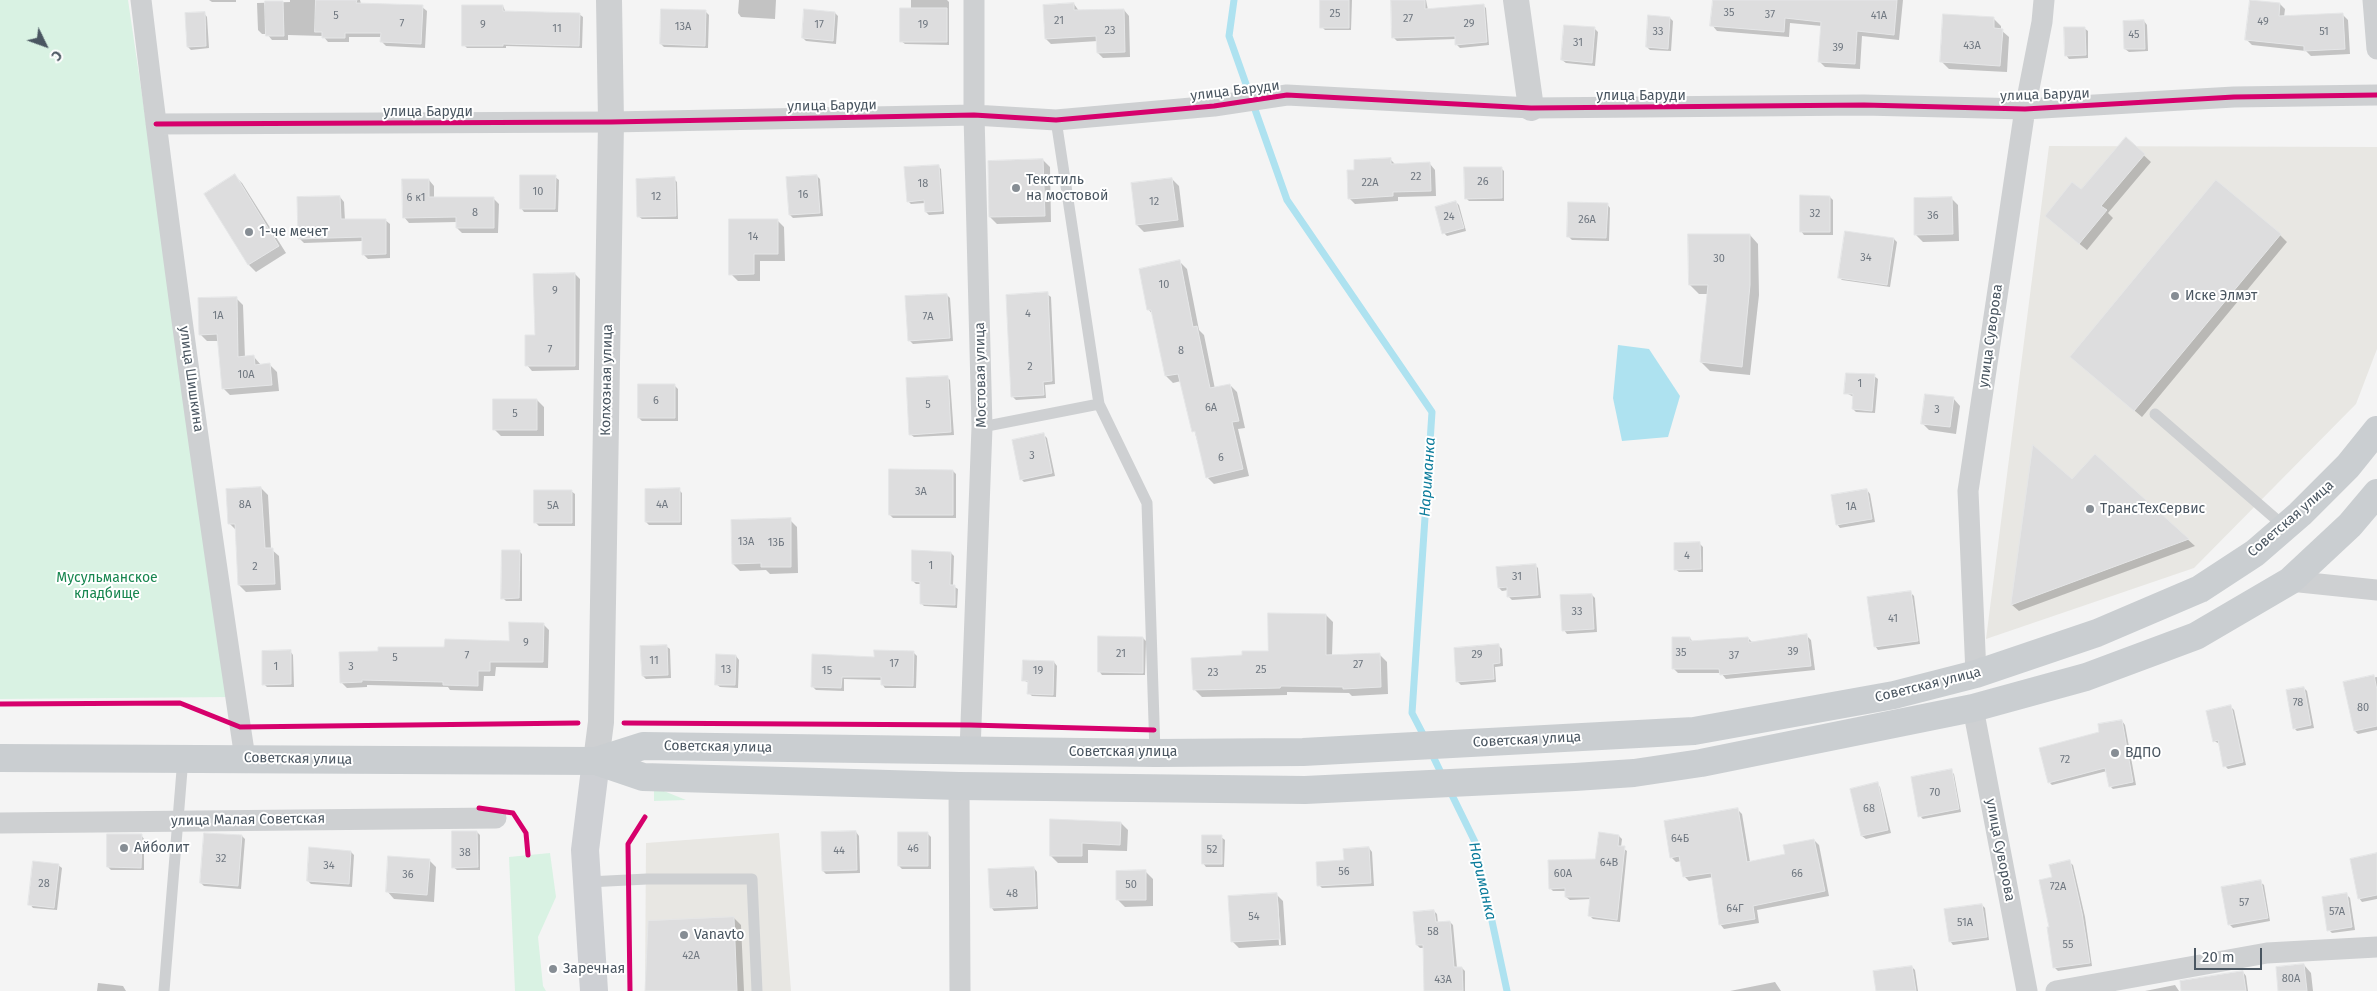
<!DOCTYPE html>
<html>
<head>
<meta charset="utf-8">
<style>
	body { margin:0 }
	#map { position:relative; width:2377px; height:991px; overflow:hidden; background:#f4f4f4; font-family:"Fira Sans",sans-serif }
	canvas { display:block }
	.north { position:absolute; left:20px; top:20px; width:50px; height:50px; -webkit-text-stroke:4px #fff; paint-order:stroke; rotate:132deg; font-size:14px; font-weight:700; line-height:20px; text-align:center; color:#4a5661 }
	.north::after { content:''; display:block; margin:auto; width:18px; height:22px; background:#4a5661; clip-path:polygon(50% 0,100% 100%,50% 72%,0 100%) }
	.scale { position:absolute; left:2194px; top:948px; width:68px; height:22px; box-sizing:border-box; border:2px solid #4a5661; border-top:0; padding-left:6px; font-size:15px; line-height:18px; white-space:nowrap; color:#4a5661; -webkit-text-stroke:4px #fff; paint-order:stroke }
</style>
</head>
<body>
<div id="map">
<canvas width="2377" height="991"></canvas>
<div class="north">С</div>
<div class="scale">20 m</div>
</div>
<script>
const ctx = document.querySelector('canvas').getContext('2d');
ctx.lineJoin = 'round';
function fill(path, color) { ctx.fillStyle = color; ctx.fill(path, 'evenodd'); }
function trace(path, color, width, dash) { ctx.strokeStyle = color; ctx.lineWidth = width; ctx.lineCap = dash ? 'butt' : 'round'; ctx.setLineDash(dash || []); ctx.stroke(path); }
function label(font, color, halo, rows, align = 'center') {
  ctx.font = font + ' "Fira Sans",sans-serif'; ctx.lineWidth = 4; ctx.setLineDash([]); ctx.textBaseline = 'middle'; ctx.strokeStyle = halo; ctx.fillStyle = color; for (const [text, x, y, turn = 0] of rows) {
    ctx.save(); ctx.translate(x, y); ctx.rotate((+turn || 0) * Math.PI / 180); ctx.textAlign = isNaN(turn) ? turn : align; if (halo) ctx.strokeText(text, 0, 0); ctx.fillText(text, 0, 0); ctx.restore();
  }
}
const commercial = new Path2D(`
	M2049,146L2377,147V349L2356,404L2194,568L1986,639Z
	M779,833L791,991H645L646,843Z`);
const green = new Path2D(`
	M0,0H128L231,697L0,699Z
	M654,787L686,800L654,801Z
	M550,853L556,897L538,937L543,986L546,991H515L509,857Z`);
const water = new Path2D(`
	M1618,345L1649,349L1680,396L1668,437L1622,441L1613,398Z`);
const shadow = new Path2D(`
	M209,0H236V2H212Z
	M290,0H360L361,4L422,7L427,11L425,48L386,46L382,42V37H349V42H328L323,36L288,35V40H272L267,34H262L258,30L257,3L290,2Z
	M739,0H776L775,19L741,17L738,13Z
	M911,0H947L949,2V45L905,44L901,41L911,9Z
	M1322,0H1352L1351,30H1325L1322,27Z
	M1392,0H1426L1428,10L1483,5L1486,8L1489,45L1460,48L1456,44V39L1397,41L1394,38Z
	M1714,0H1903L1899,40L1862,36L1860,69L1825,67L1819,61L1822,26L1790,23L1789,37L1717,31L1712,25Z
	M1074,4L1079,11L1124,10L1129,16L1130,57L1103,58L1098,53V41L1051,44L1046,39Z
	M2280,4L2285,9L2284,17L2342,14L2348,20L2350,54L2311,56L2306,51L2252,45L2247,40Z
	M503,6L506,13L579,14L583,17L582,48L506,46V48H467L464,45Z
	M706,12L709,15L708,48L664,47L661,44Z
	M204,13L207,17L209,48L191,50L188,47Z
	M835,13L838,16L836,44L806,41L803,38Z
	M1670,18L1673,21L1671,51L1650,50L1647,47Z
	M1994,19L2001,26V30L2009,37L2007,72L1949,69L1942,62Z
	M2144,21L2147,25L2148,51L2129,52L2125,49Z
	M2084,28L2088,31V58L2069,59L2066,55Z
	M1595,29L1598,32L1595,66L1566,63L1562,60Z
	M2126,139L2151,162L2108,213L2113,218L2087,250L2053,222Z
	M1043,160L1050,167L1051,222L997,224L990,217Z
	M1391,160L1396,165L1430,164L1435,170L1436,196L1398,197V201L1355,204L1349,198L1355,171Z
	M938,166L941,169L944,214L929,215L926,212L925,203L911,204L908,201Z
	M1501,168L1504,171V201H1469L1466,198Z
	M235,176L242,183L286,253L256,272L249,265L205,194Z
	M817,176L820,179L823,216L793,218L790,215Z
	M555,177L559,180L558,212H524L521,208Z
	M674,179L677,182L678,219H642L638,216Z
	M1172,179L1179,186L1184,227L1144,232L1137,225Z
	M429,180L434,186V198H493L499,204L498,233H462L457,228V222L409,223L404,217Z
	M340,197L344,202L345,221L385,220L390,224V258L368,259L363,254V241L304,243L299,238Z
	M1830,197L1833,200V235H1804L1801,231Z
	M1951,198L1958,205L1959,241L1923,242L1916,235Z
	M1456,202L1459,205L1466,231L1447,236L1444,233Z
	M1607,204L1610,208L1609,241L1572,240L1569,237Z
	M777,220L784,227L785,261H760V281H738L731,274Z
	M1750,235L1758,244L1759,295L1750,375L1710,371L1701,362L1708,294H1699L1690,285Z
	M2280,235L2287,242L2142,417L2072,357Z
	M1894,239L1897,242L1890,287L1842,280L1839,277Z
	M1180,262L1187,269L1199,330L1204,335L1215,389L1230,385L1237,392L1245,428L1238,429L1249,476L1214,484L1207,477L1181,381L1173,383L1166,376L1153,315L1149,310Z
	M575,274L580,279L579,370L532,371L527,365L536,336Z
	M1047,294L1051,297L1055,384L1045,385L1046,398L1016,400L1013,397Z
	M947,295L950,298L953,341L913,344L909,340Z
	M236,298L243,305L245,358L254,357L261,365H270L277,372L279,391L230,395L223,388L219,341H207L200,334Z
	M1874,376L1878,379L1875,413L1856,412L1853,409L1854,397L1846,393Z
	M947,377L950,380L954,435L914,437L910,434Z
	M675,386L678,389V421H642L639,418Z
	M1953,398L1960,406L1956,434L1929,430L1922,423Z
	M537,400L544,407V436H501L494,429Z
	M1044,435L1047,438L1055,476L1024,482L1021,479Z
	M2034,447L2072,481L2095,456L2195,546L2019,611L2012,605Z
	M953,471L956,474V518H893L890,515Z
	M261,488L268,495L271,549L279,556L281,590L246,592L239,585L236,530L229,523Z
	M679,490L682,493V525H649L646,522Z
	M1867,490L1870,494L1875,522L1840,528L1837,524Z
	M571,491L575,494V526H539L536,523Z
	M790,520L797,527L798,573L770,574L766,570L740,571L733,564Z
	M1700,544L1703,547V572H1679L1675,569Z
	M519,551L522,554V601H506L503,598Z
	M951,553L954,556L953,586L958,589L957,608L924,606L921,603V584H916L913,581Z
	M1535,565L1538,568L1541,598L1512,600L1509,597L1508,590L1502,591L1499,588Z
	M1911,593L1914,596L1920,644L1878,650L1875,646Z
	M1592,595L1595,598L1597,632L1567,634L1564,630Z
	M1326,615L1333,622L1332,656L1379,654L1387,662L1388,694L1352,696L1349,693L1287,692V695L1202,697L1195,690L1243,657L1269,653Z
	M543,624L549,630L548,668L496,667L495,676H484L483,691L450,690L448,687L367,685V687L347,688L341,682L446,649L510,642Z
	M1806,635L1811,640L1815,670L1726,679L1721,673H1678L1673,668L1690,638L1693,642L1748,638L1753,643Z
	M1143,638L1146,641L1145,675H1102L1099,671Z
	M1498,645L1502,649L1503,666L1495,667L1496,682L1461,685L1457,681Z
	M666,646L670,649L671,678L646,679L643,676Z
	M290,651L293,655L294,687H267L264,684Z
	M913,652L917,656L916,688H885L882,684V680L844,679V691L816,690L813,687L875,658Z
	M736,656L739,660L738,688L720,687L716,684Z
	M1054,662L1057,666L1056,697L1032,696L1029,693V683L1023,680Z
	M2377,677V730L2358,734L2355,731L2344,683Z
	M2304,688L2307,691L2314,728L2297,731L2294,728Z
	M2231,707L2234,710L2246,765L2228,769L2225,766L2220,744L2214,741Z
	M2122,721L2125,725L2136,785L2113,789L2110,786L2107,771L2052,785L2049,782L2100,733Z
	M1951,771L1954,774L1961,812L1923,819L1920,816Z
	M1877,784L1880,787L1891,833L1866,839L1862,836Z
	M1737,809L1742,814L1750,862L1787,855L1814,840L1819,845L1829,896L1757,910L1759,923L1724,929L1720,924L1713,877L1689,881L1684,876L1681,861L1676,862L1671,857Z
	M1121,823L1128,830L1127,851L1088,850V863H1058L1051,856Z
	M477,832L480,835V870H457L453,867Z
	M856,832L859,836L860,873L826,874L823,871Z
	M928,834L931,837V869H902L899,866Z
	M141,835L144,839V870H111L108,867Z
	M242,836L245,839L241,889L204,886L201,883Z
	M1619,836L1622,839L1621,847L1627,851L1620,922L1593,919L1589,915L1591,899L1570,900L1566,897V891H1553L1550,888L1596,860Z
	M1221,837L1225,840L1224,867H1206L1203,863Z
	M1369,848L1372,852L1374,886L1322,888L1319,885L1345,862Z
	M351,852L354,855L352,887L311,884L308,881Z
	M2377,855V899L2362,902L2359,898Z
	M429,860L436,867L434,902L394,899L387,891Z
	M2069,862L2073,865L2085,917L2092,966L2058,971L2054,967L2051,928L2053,878Z
	M58,865L62,868L57,910L33,908L30,904Z
	M1034,868L1037,872L1038,909L994,911L991,907Z
	M1146,872L1153,879V906L1125,907L1118,900Z
	M2260,882L2264,885L2270,921L2233,928L2229,924Z
	M1276,894L1283,901L1286,945L1239,948L1232,941ZM1276,900H1278L1281,945H1279Z
	M2347,895L2350,898L2355,930L2332,933L2329,930Z
	M1982,905L1985,908L1989,940L1953,945L1950,941Z
	M1434,911L1437,914L1438,923L1450,922L1453,925L1457,968H1462L1465,971V991H1426L1424,948H1420L1417,945Z
	M734,918L741,925L744,991H646Z
	M2304,965L2311,973L2313,991H2279Z
	M1912,967L1915,970L1918,991H1877Z
	M2243,972L2246,976L2248,991H2212Z
	M1775,982L1781,991H1730Z
	M98,983L123,986L126,991H97Z
	M2175,985L2179,991H2145Z`);
const stream = new Path2D(`
	M1234,0L1229,36L1287,200L1432,412L1412,713L1425,738
	M1430,750L1443,777
	M1449,789L1475,842L1507,991`);
const building = new Path2D(`
	M316,0H357L356,3L423,5L421,44L380,42L381,33H345V38H322V32H315Z
	M1320,0H1349V28H1320Z
	M1391,0H1425V9L1484,4L1487,42L1455,45V36L1392,38Z
	M1713,0H1897L1894,35L1857,31L1855,64L1818,62L1821,22L1785,18L1784,32L1710,26Z
	M2250,0L2280,3L2279,16L2343,13L2345,49L2304,51V46L2245,40Z
	M265,1H283L284,36H266Z
	M1074,3V10L1124,9L1125,52L1097,53L1096,36L1045,39L1043,5Z
	M462,5H503V11L580,13L579,46L503,44V46H462Z
	M900,8H947V42H900Z
	M661,9L706,10L705,46L660,44Z
	M804,9L835,12L833,41L802,38Z
	M205,12L206,46L187,47L185,13Z
	M1943,14L1994,17V28L2003,29L2000,66L1940,62Z
	M1648,15L1670,17L1668,49L1646,47Z
	M2144,20L2145,49H2124L2123,21Z
	M1564,25L1595,27L1592,63L1561,60Z
	M2064,27H2085L2086,55L2065,56Z
	M2126,137L2145,154L2101,206L2107,210L2079,244L2045,216L2072,182L2081,189Z
	M1391,158V164L1430,162L1431,191L1393,192V196L1348,199L1347,170H1354V160Z
	M1043,159L1045,216L989,217L988,161Z
	M939,165L942,211L925,212L924,200L907,202L904,167Z
	M1464,167H1502V198L1465,199Z
	M235,174L279,246L248,265L204,194Z
	M520,175H556L555,209H520Z
	M817,175L820,213L789,215L786,177Z
	M675,177L676,216L637,217L636,179Z
	M1172,178L1178,220L1136,225L1131,183Z
	M402,179H429V197H494V228H456V217L403,218Z
	M2216,180L2281,234L2134,411L2070,357Z
	M1800,195L1830,196V232H1800Z
	M340,196L341,219H386V254L362,255V237L298,239L297,197Z
	M1952,197L1953,234L1914,235V198Z
	M1456,201L1464,228L1442,234L1435,207Z
	M1568,202L1608,203L1606,238L1567,237Z
	M729,219H778V254H754V274L729,275Z
	M1845,231L1894,238L1887,285L1838,278Z
	M1688,234H1750V285L1742,367L1700,362L1708,285H1689Z
	M1180,260L1193,327L1197,326L1210,388L1230,384L1239,421L1232,422L1243,469L1206,478L1195,431L1192,432L1178,374L1165,376L1151,310H1147L1139,269Z
	M575,273V366H525V335H535L533,274Z
	M1048,292L1052,381L1043,382L1044,395L1011,397L1006,295Z
	M947,294L950,338L908,341L905,296Z
	M237,297L238,357L254,355L255,365L270,363L272,385L222,389L217,334L199,335L198,298Z
	M1846,373L1875,374L1872,411L1852,409L1853,394H1844Z
	M948,376L951,432L909,435L906,378Z
	M638,384H675V418H638Z
	M1925,394L1954,397L1950,427L1921,424Z
	M493,399H537V430H493Z
	M1044,433L1052,473L1020,480L1012,440Z
	M2033,445L2072,479L2095,454L2189,539L2011,605Z
	M889,469L953,470V515H889Z
	M261,487L265,548H273L275,584L238,585L235,524H228L226,489Z
	M680,488V522H645V489Z
	M1867,489L1872,519L1836,525L1831,495Z
	M534,490H572V523H534Z
	M791,518V567H761V563L732,564L731,520Z
	M1700,542L1701,569L1674,570V543Z
	M502,550H520L519,598L501,599Z
	M912,550L951,552L950,585H955V605L920,604V582L912,581Z
	M1536,564L1538,595L1507,597V587L1498,588L1496,567Z
	M1911,591L1918,641L1874,647L1867,597Z
	M1592,594L1594,629L1562,631L1560,595Z
	M1268,613L1326,614V655L1380,653L1381,687L1343,689V687L1281,686L1280,688L1193,690L1191,658L1242,655V651H1268Z
	M509,622L544,623L543,662H490V671H478V686L443,685V682L362,680V682L340,683L339,652L378,651V647H444L445,639L509,641Z
	M1807,634L1811,666L1720,675L1719,669H1672V637H1690V641L1748,637L1749,642Z
	M1098,636L1143,637V673L1098,672Z
	M1499,644L1500,663L1493,664L1494,679L1456,682L1454,648Z
	M667,645L668,675L642,676L640,646Z
	M291,650V684L262,685V651Z
	M874,650L914,651L913,686L881,685V677H842L841,688L811,687L812,654L874,657Z
	M716,654L736,655L735,685H715Z
	M1023,660L1054,661L1053,695L1027,694L1028,681H1022Z
	M2374,675L2377,690V726L2354,731L2343,682Z
	M2304,687L2311,725L2293,729L2286,690Z
	M2231,705L2243,762L2223,767L2218,740L2213,742L2206,711Z
	M2122,720L2133,782L2109,787L2105,768L2048,783L2039,748L2099,732L2098,724Z
	M1952,769L1959,809L1918,817L1911,777Z
	M1878,782L1888,830L1861,836L1850,789Z
	M1738,808L1747,862L1785,854L1783,845L1814,839L1825,891L1753,906L1755,919L1719,925L1711,873L1683,877L1679,856L1670,858L1664,821Z
	M1050,819L1121,822L1120,845L1082,843V856H1050Z
	M452,831H477L478,867L452,868Z
	M856,831L857,870L822,871L821,832Z
	M898,832H928V866H898Z
	M1599,832L1619,835L1618,846H1625L1617,920L1588,916L1590,897H1565V888L1549,889L1548,860L1595,859Z
	M204,833L242,835L238,886L200,883Z
	M107,834H142L141,868L107,867Z
	M1202,835H1222V864H1202Z
	M309,847L351,851L349,884L307,881Z
	M1369,847L1371,883L1317,886L1316,862L1344,860L1343,849Z
	M2377,853V895L2358,899L2350,859Z
	M388,856L430,859L427,895L386,892Z
	M2070,860L2082,913L2090,963L2053,968L2047,927H2049L2039,880L2052,877L2049,865Z
	M33,861L59,864L54,908L28,905Z
	M1034,867L1036,906L990,908L988,869Z
	M1146,870V900H1116V871Z
	M2261,880L2268,918L2228,925L2221,887Z
	M1277,893L1280,939L1231,942L1228,896Z
	M2347,893L2352,927L2327,931L2322,897Z
	M1982,904L1987,937L1949,942L1944,909Z
	M1434,910L1436,922L1450,921L1454,967H1462L1463,991H1424L1423,945H1416L1413,912Z
	M734,917L737,991H645L648,921Z
	M2304,964L2307,991H2278L2276,967Z
	M1912,966L1916,991H1876L1873,971Z
	M2243,971L2246,991H2181L2180,981Z`);
const service = new Path2D(`
	M1056,120L1099,404L1147,503L1155,753
	M2155,414L2285,527
	M982,427L1099,404
	M588,882L647,879H752L757,991
	M164,991L183,758`);
const minor = new Path2D(`
	M141,0C171,253 207,506 245,758
	M2373,0L2377,49
	M156,124L611,122L974,115L1056,120L1214,106L1287,95L1531,108L1864,105L2025,109L2234,97L2377,95
	M2290,581L2377,590
	M1976,674L1968,491L2025,109L2042,22L2044,0
	M1973,708L2027,991
	M970,751L982,427L974,115V0
	M959,786L960,991
	M0,823L496,818
	M2056,991L2267,953L2377,947`);
const tertiary = new Path2D(`
	M1516,0L1531,108
	M596,761L601,722L611,122L609,0`);
const secondary = new Path2D(`
	M594,991L585,850L596,761`);
const primary = new Path2D(`
	M0,758L596,761L643,746L1155,753L1303,752L1694,731L1894,695L1976,674L2097,633L2200,589L2255,553L2300,514L2348,466L2377,430
	M596,761L643,777L959,786L1305,790L1575,777L1634,773L1701,763L1973,708L2086,677L2196,636L2290,581L2350,525L2377,493`);
const cycleway = new Path2D(`
	M156,124L611,122L974,115L1056,120L1214,106L1287,95L1531,108L1864,105L2025,109L2234,97L2377,95
	M0,704L180,703L240,727L578,723
	M624,723L970,725L1154,730
	M479,808L513,813L526,833L528,855
	M630,991L628,844L645,817`);
const markers = [
	[1016,188,5,"#868d94"],
	[249,232,5,"#868d94"],
	[2175,296,5,"#868d94"],
	[2090,509,5,"#868d94"],
	[2115,753,5,"#868d94"],
	[124,848,5,"#868d94"],
	[684,935,5,"#868d94"],
	[553,969,5,"#868d94"]
];
const numberNames = [
	["35",1729,13],
	["25",1335,14],
	["37",1770,15],
	["5",336,16],
	["41А",1879,16],
	["27",1408,19],
	["21",1059,21],
	["49",2263,22],
	["7",402,24],
	["29",1469,24],
	["9",483,25],
	["17",819,25],
	["19",923,25],
	["13А",683,27],
	["11",557,29],
	["23",1110,31],
	["33",1658,32],
	["51",2324,32],
	["45",2134,35],
	["31",1578,43],
	["43А",1972,46],
	["39",1838,48],
	["22",1416,177],
	["26",1483,182],
	["22А",1370,183],
	["18",923,184],
	["10",538,192],
	["16",803,195],
	["12",656,197],
	["6 к1",416,198],
	["12",1154,202],
	["8",475,213],
	["32",1815,214],
	["36",1933,216],
	["24",1449,217],
	["26А",1587,220],
	["14",753,237],
	["34",1866,258],
	["30",1719,259],
	["10",1164,285],
	["9",555,291],
	["4",1028,314],
	["1А",218,316],
	["7А",928,317],
	["7",550,350],
	["8",1181,351],
	["2",1030,367],
	["10А",246,375],
	["1",1860,384],
	["6",656,401],
	["5",928,405],
	["6А",1211,408],
	["3",1937,410],
	["5",515,414],
	["3",1032,456],
	["6",1221,458],
	["3А",921,492],
	["8А",245,505],
	["4А",662,505],
	["5А",553,506],
	["1А",1851,507],
	["13А",746,542],
	["13Б",776,543],
	["4",1687,556],
	["1",931,566],
	["2",255,567],
	["31",1517,577],
	["33",1577,612],
	["41",1893,619],
	["9",526,643],
	["39",1793,652],
	["35",1681,653],
	["21",1121,654],
	["29",1477,655],
	["7",467,656],
	["37",1734,656],
	["5",395,658],
	["11",654,661],
	["17",894,664],
	["27",1358,665],
	["1",276,667],
	["3",351,667],
	["13",726,670],
	["25",1261,670],
	["15",827,671],
	["19",1038,671],
	["23",1213,673],
	["78",2298,703],
	["80",2363,708],
	["72",2065,760],
	["70",1935,793],
	["68",1869,809],
	["64Б",1680,839],
	["46",913,849],
	["52",1212,850],
	["44",839,851],
	["38",465,853],
	["32",221,859],
	["64В",1609,863],
	["34",329,866],
	["56",1344,872],
	["60А",1563,874],
	["66",1797,874],
	["36",408,875],
	["28",44,884],
	["50",1131,885],
	["72А",2058,887],
	["48",1012,894],
	["57",2244,903],
	["64Г",1735,909],
	["57А",2337,912],
	["54",1254,917],
	["51А",1965,923],
	["58",1433,932],
	["55",2068,945],
	["42А",691,956],
	["80А",2291,979],
	["43А",1443,980]
];
const streetNames = [
	["улица Баруди",1235,91,-7],
	["улица Баруди",2045,95,-2],
	["улица Баруди",1641,96],
	["улица Баруди",832,106,-1],
	["улица Баруди",428,112],
	["улица Суворова",1991,336,-82],
	["Мостовая улица",981,375,-91],
	["улица Шишкина",191,379,82],
	["Колхозная улица",607,380,-89],
	["Советская улица",2291,519,-41],
	["Советская улица",1928,685,-14],
	["Советская улица",1527,740,-3],
	["Советская улица",718,747,1],
	["Советская улица",1123,752],
	["Советская улица",298,759,1],
	["улица Малая Советская",248,820,-1],
	["улица Суворова",2000,850,79]
];
const poiNames = [
	["Текстиль",1026,180],
	["на мостовой",1026,196],
	["1-че мечет",259,232],
	["Иске Элмэт",2185,296],
	["ТрансТехСервис",2100,509],
	["ВДПО",2125,753],
	["Айболит",134,848],
	["Vanavto",694,935],
	["Заречная",563,969]
];
const parkNames = [
	["Мусульманское",107,578],
	["кладбище",107,594]
];
const waterNames = [
	["Нариманка",1428,477,-86],
	["Нариманка",1482,881,77]
];
fill(commercial, '#e8e7e3');
fill(green, '#d9f2e3');
fill(water, '#aee2f0');
fill(shadow, '#0003');
trace(stream, '#aee2f0', 7);
fill(building, '#ddddde');
trace(building, '#e5e6e7', 1);
trace(service, '#ced0d2', 11);
trace(minor, '#ced0d2', 21);
trace(tertiary, '#ced0d2', 26);
trace(secondary, '#ced0d4', 28);
trace(primary, '#caced1', 28);
trace(cycleway, '#d6006c', 5);
for (const [x, y, r, color] of markers) { const dot = new Path2D(); dot.arc(x, y, r, 0, 2 * Math.PI); ctx.fillStyle = color; ctx.fill(dot); trace(dot, '#fff', 2); }
label('11px', '#707881', null, numberNames);
label('14px', '#4a5661', '#fff', streetNames);
label('14px', '#4a5661', '#fff', poiNames, 'left');
label('14px', '#17864f', '#fff', parkNames);
label('italic 15px', '#0c7c9b', '#fff', waterNames);
</script>
</body>
</html>
